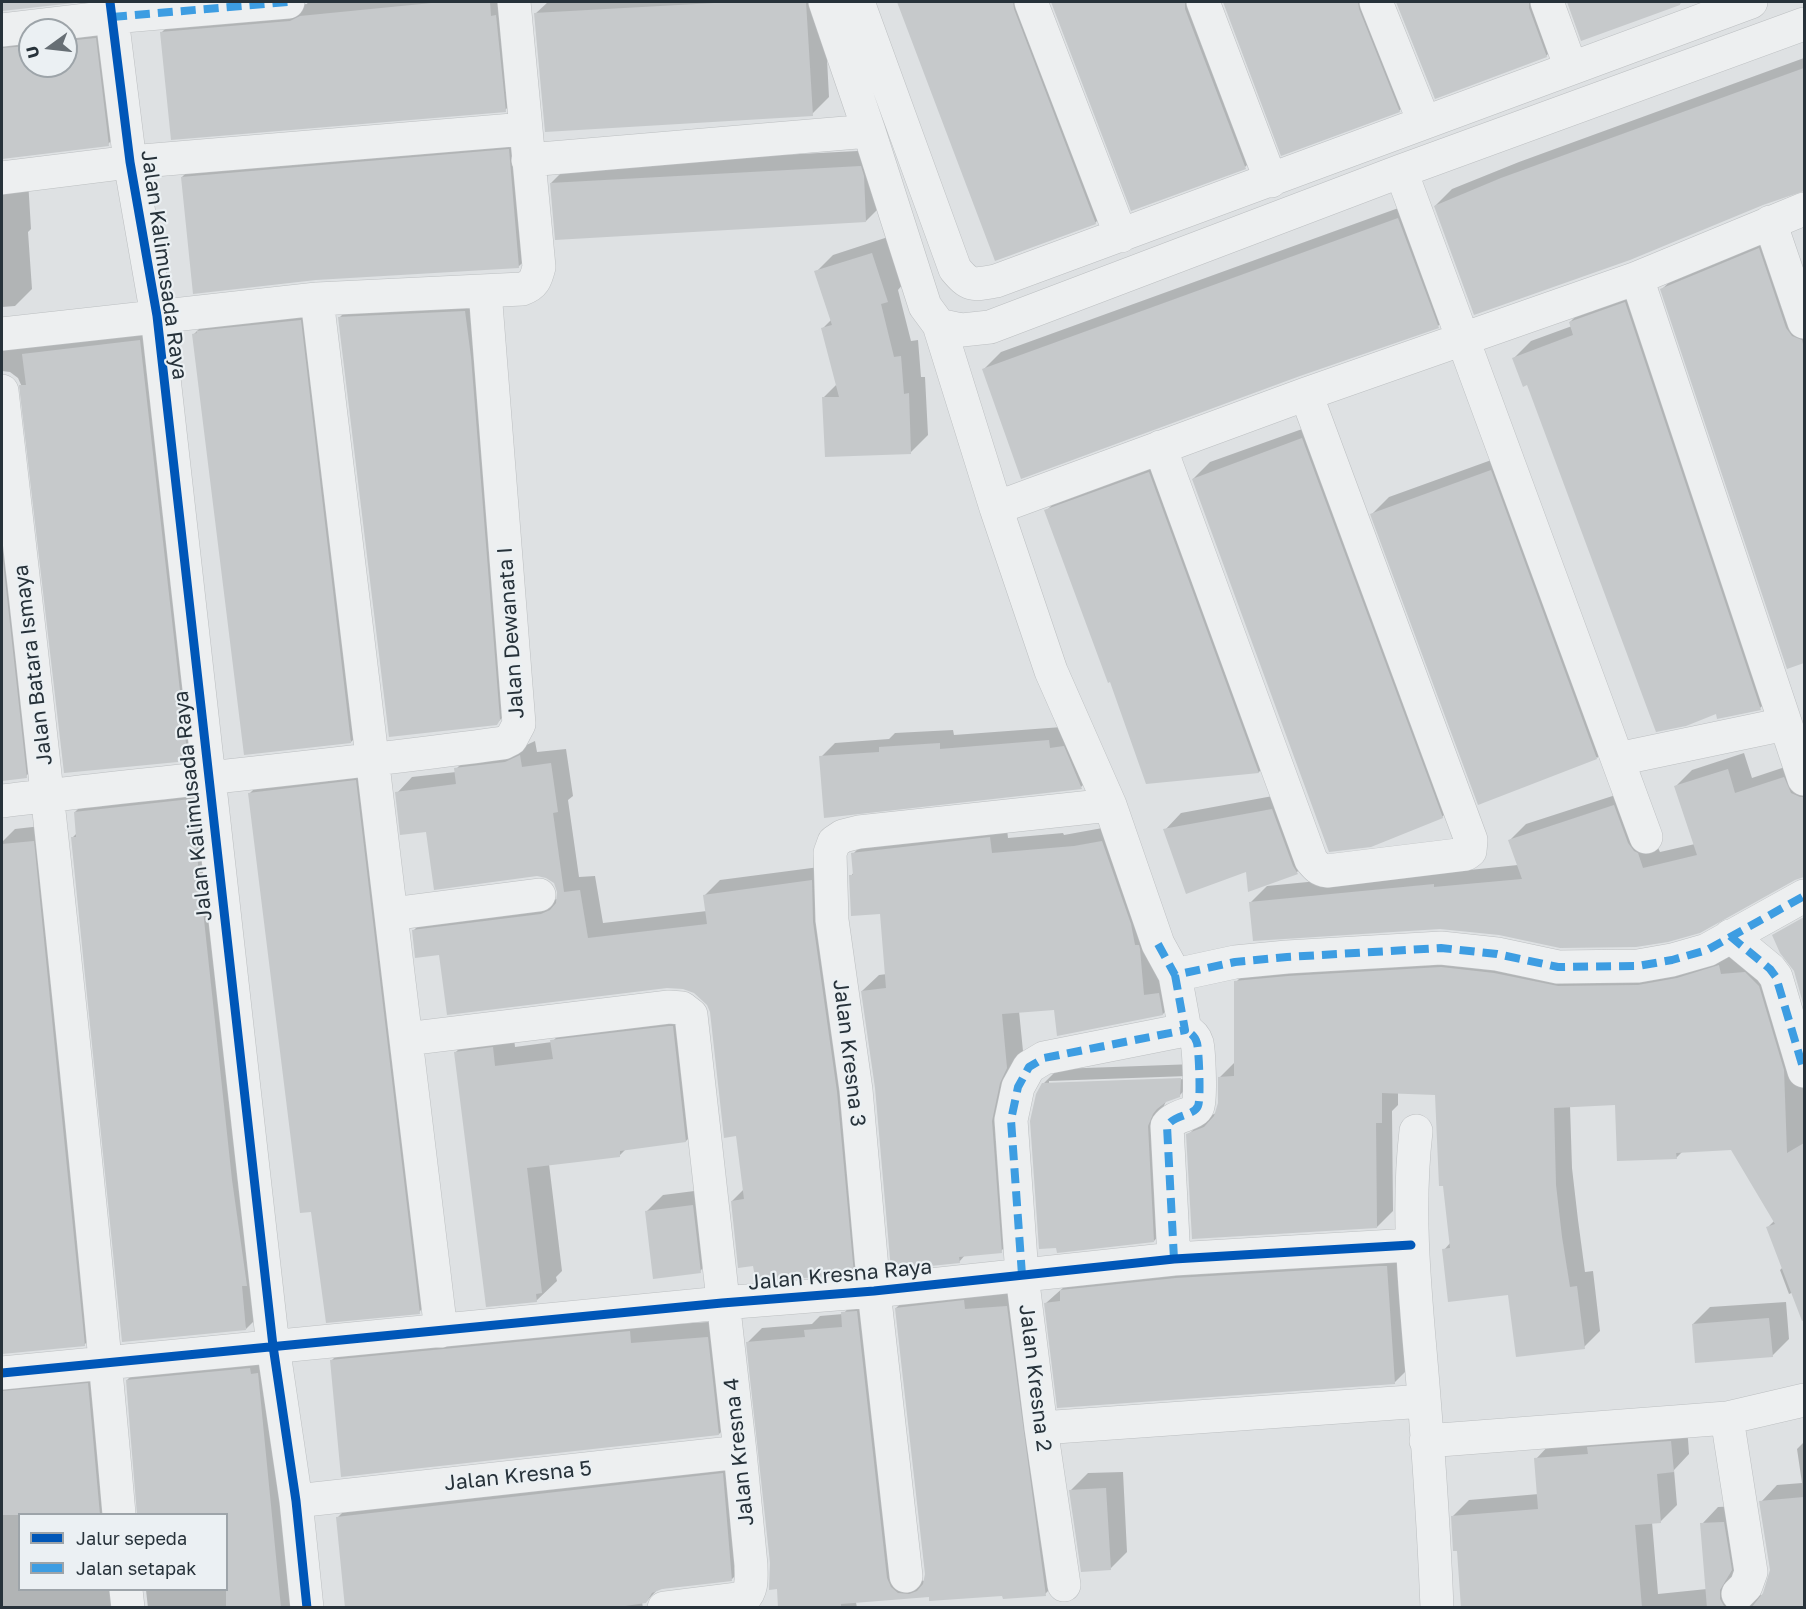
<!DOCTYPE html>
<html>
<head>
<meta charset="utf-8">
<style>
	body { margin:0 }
	#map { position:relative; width:1806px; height:1609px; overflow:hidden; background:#dee1e3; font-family:"Golos Text",sans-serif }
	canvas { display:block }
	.frame { position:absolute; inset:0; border:3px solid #27323a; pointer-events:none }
	.legend { position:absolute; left:18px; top:1513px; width:210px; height:78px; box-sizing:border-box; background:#ebf0f3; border:2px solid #9da4a9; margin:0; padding:8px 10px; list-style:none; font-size:18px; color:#27323a }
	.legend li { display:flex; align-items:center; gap:12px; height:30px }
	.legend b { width:30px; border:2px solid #9da4a9 }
	.north { position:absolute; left:18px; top:18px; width:60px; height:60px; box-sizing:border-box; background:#ebf0f3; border:2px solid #9da4a9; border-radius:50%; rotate:255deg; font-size:16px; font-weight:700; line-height:24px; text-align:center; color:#27323a }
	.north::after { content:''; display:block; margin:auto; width:21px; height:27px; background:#676f75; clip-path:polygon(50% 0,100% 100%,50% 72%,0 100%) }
</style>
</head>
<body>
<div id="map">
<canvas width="1806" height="1609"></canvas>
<div class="frame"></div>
<ul class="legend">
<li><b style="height:8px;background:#0057b8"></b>Jalur sepeda</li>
<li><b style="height:8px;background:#3d9de2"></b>Jalan setapak</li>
</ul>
<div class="north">U</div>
</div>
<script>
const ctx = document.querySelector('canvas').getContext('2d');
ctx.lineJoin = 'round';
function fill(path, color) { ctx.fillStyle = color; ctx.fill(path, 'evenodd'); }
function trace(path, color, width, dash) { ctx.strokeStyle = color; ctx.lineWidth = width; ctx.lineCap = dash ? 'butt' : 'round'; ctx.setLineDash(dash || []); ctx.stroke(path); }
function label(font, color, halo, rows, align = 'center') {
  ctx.font = font + ' "Golos Text",sans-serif'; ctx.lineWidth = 4.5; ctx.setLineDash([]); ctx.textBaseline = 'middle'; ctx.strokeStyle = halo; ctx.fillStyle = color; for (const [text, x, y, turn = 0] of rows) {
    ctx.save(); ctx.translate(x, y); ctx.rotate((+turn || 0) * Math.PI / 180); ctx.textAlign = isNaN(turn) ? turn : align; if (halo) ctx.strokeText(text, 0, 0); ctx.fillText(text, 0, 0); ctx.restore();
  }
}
const shadow = new Path2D(`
	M2,2H71L2,10Z
	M308,2H513L522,94L505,110L162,32L179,15L307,4Z
	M548,2H824L829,97L812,114L535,14Z
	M898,2H1034L1112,206L1095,223L996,260Z
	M1052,2H1206L1262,150L1245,167L1132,209Z
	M1224,2H1379L1416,94L1399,111L1282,154Z
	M1398,2H1550L1563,39L1546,56L1436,97Z
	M1568,2H1684L1582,39Z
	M2,19L30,31V66H66V30L112,22L125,127L108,144L2,158Z
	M1804,58V189L1435,206L1452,189L1519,162Z
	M526,133L536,250L518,267L316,279L182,177L199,160Z
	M877,150L883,204L866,221L551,183L568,166Z
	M2,167L28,180L31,229L28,232L32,289L15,306L2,307Z
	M1415,202L1455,309L1438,326L984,369L1001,352Z
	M1775,233L1804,315V661L1788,667L1662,289L1679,273Z
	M888,237L904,283L898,290L911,341L918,340L921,377H925L928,435L911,452L823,398L837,384L823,328L832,319L816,272L833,255Z
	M1642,286L1777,692L1760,708L1528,383L1514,358L1531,341L1572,326L1570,322L1587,305Z
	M482,294L514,706L497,723L340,317L357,300Z
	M317,303L368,725L351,742L194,334L211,317Z
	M156,324L204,743L188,760L18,378L10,372L2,371V339Z
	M2,392L43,759L26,776L2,779Z
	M1319,423L1459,800L1442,817L1193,479L1210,462Z
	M1508,454L1614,741L1597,758L1372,514L1389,497Z
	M1166,456L1275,755L1259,772L1147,782L1111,680L1046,511L1063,494Z
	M1062,727L1095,773L1081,787L826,817L821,757L835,743L889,739L895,733L953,730L954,735Z
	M535,741L537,752L566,749L573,796L568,800L579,877L595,876L603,923L707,911L705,895L720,880L827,866L868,1257L853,1272L755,1265L732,1201L744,1189L737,1135L711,1013L708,1005L694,992L684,988L441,953L413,931L429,915L558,899L559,892L555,882L546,876L427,830L397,793L412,777L456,772V769L471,754L522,747Z
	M1744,753L1752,778L1800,762L1804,770V876L1499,934L1251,902L1267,886L1450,868V872L1518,865L1510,840L1526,824L1631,790L1660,852L1695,844L1676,786L1692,770Z
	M371,765L435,1296L419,1312L250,793L266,777Z
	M207,783L263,1312L246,1329L72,838L77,833L75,812L92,795Z
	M1289,793L1314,856L1297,872L1249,890L1248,870L1165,830L1181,813Z
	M1006,821L1008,838L1063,833L1064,835L1119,825L1179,997L1163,1014L1055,1008L1019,1011L1023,1051L1016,1065L1017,1235L1001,1251L966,1254L959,1262L876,1088L862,991L879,975L887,974L882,912L851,876L854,872L853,854L869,837Z
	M50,825L101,1328L84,1345L2,1353V842L15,829Z
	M1735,950L1761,957L1804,1064V1288L1789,1294L1780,1270L1783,1267L1768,1227L1774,1221L1732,1149L1683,1151L1676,1158L1617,1104L1570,1106L1572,1168L1578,1220L1585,1272L1593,1271L1600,1331L1584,1347L1509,1293L1444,1250L1451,1242L1437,1093L1398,1092V1105L1392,1111L1393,1211L1377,1227L1188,1135L1204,1119L1216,1113L1219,1104L1220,1077L1235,1062L1236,982L1252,966Z
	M1804,960V1003L1795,970Z
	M693,1007L706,1121L686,1141L627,1148L620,1155L549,1164L562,1271L556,1277L557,1281L536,1301L455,1053L475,1032L513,1028L515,1047L552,1042L572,1021Z
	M1195,1064L1194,1080L1180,1095L1166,1101L1162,1110L1168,1226L1154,1241L1043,1084L1058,1069ZM1188,1076V1079L1049,1084V1081Z
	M710,1189L717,1254L700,1271L646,1212L663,1195Z
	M1400,1254L1407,1370L1394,1383L1046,1303L1074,1278Z
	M1021,1292L1059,1580L1045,1594L930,1596L856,1602L857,1608H780L778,1588L771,1563L748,1342L762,1328L812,1324L820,1316L843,1314L857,1299L871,1298L913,1579L925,1581L926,1574L896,1308L911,1294Z
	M1786,1302L1789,1339L1772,1356L1693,1324L1710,1307Z
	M725,1321L736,1417L719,1434L331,1361L348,1344Z
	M267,1352L299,1608H148L146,1590H226V1514L127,1380L144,1363Z
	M2,1363L105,1367L128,1514H20V1590H125L136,1608H2Z
	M1687,1425L1689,1454L1674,1470L1677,1505L1660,1522H1652L1658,1594L1707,1589L1702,1524L1718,1507L1740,1506L1750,1596L1763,1595L1771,1569L1761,1502L1777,1485L1802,1483L1797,1449L1804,1442V1608H1462L1458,1549L1453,1516L1469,1500L1539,1494L1536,1459L1552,1442Z
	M739,1457L748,1563L732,1579L658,1589L646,1602H642L643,1608H347L337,1518L354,1501Z
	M1123,1472L1127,1552L1110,1569L1071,1490L1088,1473Z`);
const building = new Path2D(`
	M2,2H83L2,11Z
	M442,2H490L491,16L496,15L506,112L171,140L160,32L290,21L300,16Z
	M733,2H806L813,116L545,132L534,13Z
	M897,2H1013L1014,9L1096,224L995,261Z
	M1051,2H1185V9L1246,169L1131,211Z
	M1223,2H1358L1359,9L1400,112L1281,156Z
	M1396,2H1529V8L1547,57L1435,99Z
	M1567,2H1680V5L1581,41Z
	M96,38L109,146L2,159V48L30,46V66H66V41Z
	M1804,68V191L1763,205L1630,260L1474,315L1434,206L1501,178Z
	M509,149L519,268L316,280L193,294L181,177Z
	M861,166L864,176L866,222L555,240L550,183Z
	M1398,218L1439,328L1300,376L1021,479L982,369Z
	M1759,248L1786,328L1792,336L1802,340L1804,348V663L1787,669L1660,289Z
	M872,253L888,302L881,304L894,357L901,356L904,394L909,393L911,454L825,457L822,397H839L821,328L832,325L814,271Z
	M1625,302L1761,710L1717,719L1716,714L1686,726L1656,732L1527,385L1523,387L1512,358L1573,335L1569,322Z
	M465,311L471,357L500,720L497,725L389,737L338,317Z
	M301,320L351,743L244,755L192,334L197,333L196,331Z
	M140,340L188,761L64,773L19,385H26L22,354Z
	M1302,438L1443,818L1371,847L1329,852L1192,479Z
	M1491,470L1597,759L1478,805L1370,514Z
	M1149,472L1259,773L1146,784L1110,682L1108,683L1044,510Z
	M2,552L27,778L2,781Z
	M1049,740L1050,748L1064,746L1082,789L824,818L819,756L879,752V747L940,743V749Z
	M520,755L522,767L551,763L558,812L553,813L564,892L580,890L588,938L707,924L703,895L812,880L813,922L837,1092L854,1274L756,1282L753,1266L738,1268L731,1201L744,1199L736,1136L724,1138L710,1012L707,1005L694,993L683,989L667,988L447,1015L439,955L415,958L412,930L541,914L550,910L556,903L557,892L554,883L546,878L537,876L434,890L426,832L400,835L395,792L456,784L454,768L505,762Z
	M1728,769L1735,793L1784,777L1791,793L1800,797H1804V877L1795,880L1700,933L1668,942L1636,947L1560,948L1499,935L1440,929L1253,941L1249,902L1434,884V887L1522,879L1508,840L1614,805L1628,843L1634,851L1638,853L1643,868L1697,855L1674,786Z
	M356,780L420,1314L326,1323L311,1212L300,1213L248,793Z
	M191,799L232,1180L247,1286H242L246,1330L122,1342L71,837H76L74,812Z
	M1272,809L1293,866L1298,874L1248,892L1246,872L1186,894L1163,829Z
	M990,837L992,853L1074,846L1102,841L1131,924L1135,945H1139L1140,949L1144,995L1159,993L1163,1015L1057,1036L1054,1010L1002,1014L1007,1068L1000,1083L992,1121L1002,1253L959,1257L960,1263L891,1270L875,1088L861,991L886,988L880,914L851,916L849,875H853L851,853Z
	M34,841L85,1346L2,1354V844Z
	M1804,917V1007L1794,971L1780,953L1772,935Z
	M1719,965L1721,974L1745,972L1759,986L1784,1070L1787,1153L1804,1143V1320L1802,1321L1766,1227L1775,1224L1731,1150L1676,1153L1677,1159L1617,1161L1615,1105L1554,1108L1556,1185L1562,1237L1570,1287L1577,1286L1585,1349L1516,1357L1508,1295L1448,1302L1442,1249L1450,1248L1443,1186H1439L1435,1095L1382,1093V1123H1376L1377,1228L1192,1239L1186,1134L1204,1127L1214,1116L1218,1103V1077L1234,1076V981L1288,976L1441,967L1494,973L1558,986L1638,985L1677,978Z
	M669,1026H673L686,1142L620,1151V1157L527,1168L542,1293L536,1294L537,1302L486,1307L454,1052L493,1047L495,1066L553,1059L550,1040Z
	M1181,1078L1180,1097L1166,1102L1157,1109L1153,1114L1148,1126L1154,1242L1057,1253L1056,1248L1039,1249L1030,1121L1036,1094L1042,1083Z
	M693,1205L701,1273L653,1279L645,1211Z
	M1379,1266H1387L1395,1384L1057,1408L1044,1303L1060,1301V1290L1176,1278Z
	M964,1300L965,1309L1007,1306L1046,1596L1003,1599L1002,1596L929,1601V1597L841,1604V1608H778L777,1589L769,1590L770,1563L746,1342L805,1337L804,1330L842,1327L841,1312L857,1311L887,1578L891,1587L898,1593L909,1594L917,1591L923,1584L925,1574L895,1308Z
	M1769,1318L1773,1357L1695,1363L1692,1324Z
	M630,1331L631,1343L708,1337L719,1435L341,1477L330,1360Z
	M250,1368L251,1374L258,1373L281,1608H226V1515H137L126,1380Z
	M88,1383L100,1515H2V1391Z
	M1671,1441L1674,1472L1657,1474L1661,1523L1635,1525L1642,1608H1461L1457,1551H1453L1451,1516L1538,1509L1534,1458L1588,1454L1587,1447Z
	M723,1473L732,1581L662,1589L652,1593L646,1603L611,1608H345L336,1517Z
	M1106,1488L1111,1570L1081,1572L1069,1490Z
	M1804,1497V1608H1751L1763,1593L1770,1570L1759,1501Z
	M1724,1522L1732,1570L1720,1590V1599L1725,1608H1707L1700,1523Z`);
const street = new Path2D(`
	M110,2L130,162L157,316L273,1346L296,1501L307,1608
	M825,2L869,131L925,306L939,325L962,330L990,327L1401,171L1804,24
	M858,2L955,269C970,287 973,285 996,281L1751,2
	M1031,2L1121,236
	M1203,2L1271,181
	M1376,2L1424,122
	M1547,2L1571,68
	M2,30L112,17L288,2
	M528,160L869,131
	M1401,171L1646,837
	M2,178L130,162L525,129
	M1770,222L1804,322
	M1637,278L1804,779
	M317,299L441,1331
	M939,325L996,508L1051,671L1110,805L1158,944L1175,975L1235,962L1287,957L1441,948L1497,954L1558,967L1638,966L1672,960L1707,950L1804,896
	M2,334L317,299L522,289C534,285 536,279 539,267L514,2
	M2,391C45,765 86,1139 119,1514
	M1160,447L1311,860C1316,866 1319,870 1327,871L1466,854L1470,851L1471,840L1306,394
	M996,508L1306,394L1637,278L1804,209
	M1618,759L1785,724
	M2,801C169,781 336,766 503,743L511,739L519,724L485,291
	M391,914L539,895
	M1730,936L1770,969L1776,977L1804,1071
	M406,1039L669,1007L682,1008L691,1015L740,1452L751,1565C751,1577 753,1589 744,1598L664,1608
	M1416,1131C1406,1217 1416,1300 1423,1385C1429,1459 1434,1533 1437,1608
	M1174,1259L1167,1126C1175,1114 1194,1116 1198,1106C1201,1100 1199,1051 1197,1043C1195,1036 1191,1033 1185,1030
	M2,1373L722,1303L874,1291L1174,1259L1411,1245
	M1727,1418L1751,1572L1746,1586L1738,1594
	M1041,1428L1424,1401
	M1426,1441L1727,1418L1804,1400
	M296,1501L740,1452
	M906,1576L874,1291L856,1090L832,920L830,853L834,842L843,836L859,832L1110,805
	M1064,1585L1041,1428L1022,1275L1011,1120L1018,1087L1029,1067L1044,1058L1185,1030L1175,975
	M126,1590L128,1608`);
const quiet = new Path2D(`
	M112,17L288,2
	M1730,936L1770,969L1776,977L1804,1071
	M1158,944L1175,975L1235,962L1287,957L1441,948L1497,954L1558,967L1638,966L1672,960L1707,950L1804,896
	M1174,1259L1167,1126C1175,1114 1194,1116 1198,1106C1201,1100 1199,1051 1197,1043C1195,1036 1191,1033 1185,1030
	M1022,1275L1011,1120L1018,1087L1029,1067L1044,1058L1185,1030L1175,975`);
const cycleway = new Path2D(`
	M110,2L130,162L157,316L273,1346L296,1501L307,1608
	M2,1373L722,1303L874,1291L1174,1259L1411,1245`);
const streetNames = [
	["Jalan Kalimusada Raya",164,265,82],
	["Jalan Dewanata I",511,633,-94],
	["Jalan Batara Ismaya",33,665,-97],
	["Jalan Kalimusada Raya",193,806,-96],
	["Jalan Kresna 3",849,1053,83],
	["Jalan Kresna Raya",840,1275,-5],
	["Jalan Kresna 2",1035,1378,83],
	["Jalan Kresna 4",739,1452,-96],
	["Jalan Kresna 5",518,1476,-6]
];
fill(shadow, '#0003');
fill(building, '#c6c9cb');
trace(street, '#bcbfc1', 34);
trace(street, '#edeff0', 33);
trace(quiet, '#3d9de2', 8, [15, 8]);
trace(cycleway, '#0057b8', 9);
label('21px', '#27323a', '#ebf0f3', streetNames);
</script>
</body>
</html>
